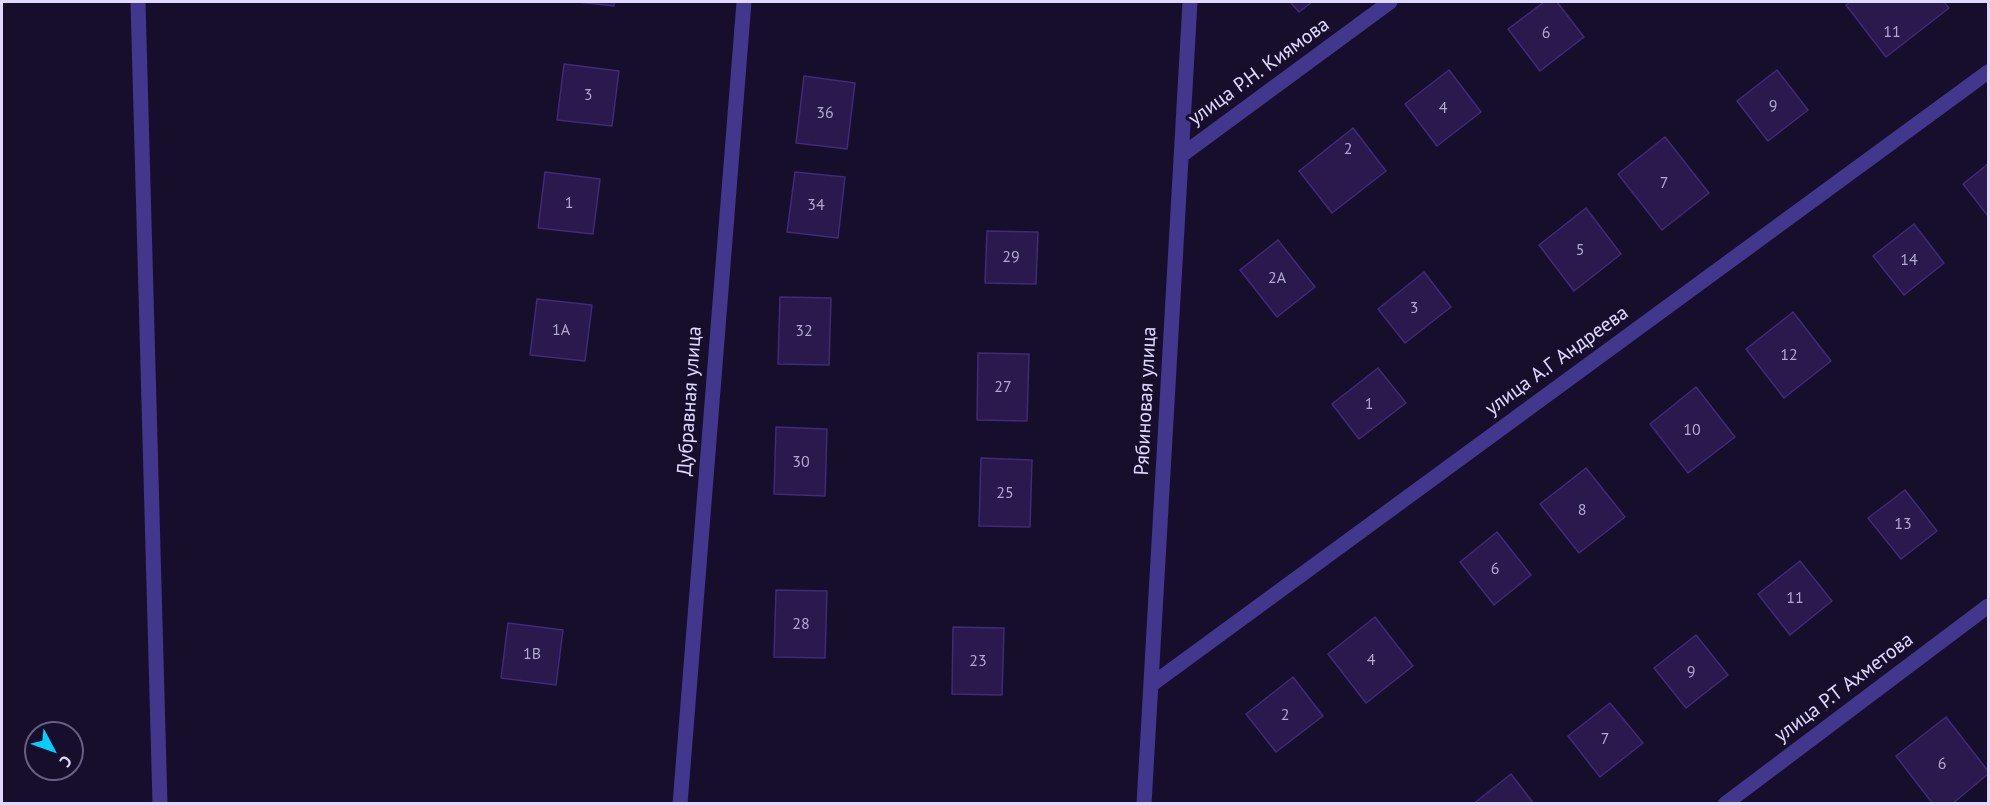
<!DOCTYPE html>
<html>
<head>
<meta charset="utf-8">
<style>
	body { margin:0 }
	#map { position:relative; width:1990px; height:805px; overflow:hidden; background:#160e2b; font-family:"PT Sans",sans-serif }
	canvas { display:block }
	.frame { position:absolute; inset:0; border:3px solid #e0d8ff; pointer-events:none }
	.north { position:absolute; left:24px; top:721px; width:60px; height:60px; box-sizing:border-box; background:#160e2b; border:2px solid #675f80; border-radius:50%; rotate:131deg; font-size:16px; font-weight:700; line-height:24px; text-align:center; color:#e0d8ff }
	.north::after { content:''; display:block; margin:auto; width:21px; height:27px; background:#04ceff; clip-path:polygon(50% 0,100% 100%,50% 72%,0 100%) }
</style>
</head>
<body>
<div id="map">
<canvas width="1990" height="805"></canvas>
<div class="frame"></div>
<div class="north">С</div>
</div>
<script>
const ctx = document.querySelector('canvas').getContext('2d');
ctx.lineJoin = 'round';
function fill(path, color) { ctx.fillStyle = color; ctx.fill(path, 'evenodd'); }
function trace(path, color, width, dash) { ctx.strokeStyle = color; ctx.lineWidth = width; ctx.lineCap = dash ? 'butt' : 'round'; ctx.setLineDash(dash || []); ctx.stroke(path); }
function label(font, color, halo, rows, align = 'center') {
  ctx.font = font + ' "PT Sans",sans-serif'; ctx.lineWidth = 6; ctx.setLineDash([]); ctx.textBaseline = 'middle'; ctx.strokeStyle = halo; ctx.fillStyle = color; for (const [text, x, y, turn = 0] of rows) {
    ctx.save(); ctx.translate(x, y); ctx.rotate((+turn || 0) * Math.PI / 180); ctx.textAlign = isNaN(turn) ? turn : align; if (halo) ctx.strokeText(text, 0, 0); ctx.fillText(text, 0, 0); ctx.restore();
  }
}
const building = new Path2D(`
	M578,2H614V6Z
	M1290,2H1312L1299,12Z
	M1544,2H1557L1584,37L1540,71L1508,29Z
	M1850,2H1944L1949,8L1886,57L1846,5Z
	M564,64L619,71L612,126L557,120Z
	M1449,70L1481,112L1437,146L1405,104Z
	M1777,70L1808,110L1768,141L1737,101Z
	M804,76L855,83L847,149L796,143Z
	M1353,128L1386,171L1332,213L1299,171Z
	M1665,137L1709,193L1662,230L1618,174Z
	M1988,164V216L1963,184Z
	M545,172L600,179L593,234L538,228Z
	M795,172L845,177L838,238L787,232Z
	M1586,208L1621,254L1574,291L1539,245Z
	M1914,224L1944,263L1904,295L1873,256Z
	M987,231L1038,232L1036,284L985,283Z
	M1278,240L1315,287L1277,317L1240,270Z
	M1424,272L1451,307L1405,343L1378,309Z
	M780,297L831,298L829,365L778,364Z
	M537,299L592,305L585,361L530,355Z
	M1793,312L1831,361L1784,398L1746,349Z
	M978,353L1029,354L1027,421L977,420Z
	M1378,368L1406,403L1359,439L1332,404Z
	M1696,387L1735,437L1688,473L1650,424Z
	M776,427L827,429L825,496L774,494Z
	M981,458L1032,460L1030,527L979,526Z
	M1586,468L1625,517L1579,553L1540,504Z
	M1905,490L1937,531L1901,559L1868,518Z
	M1497,532L1531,575L1494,605L1460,562Z
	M1800,561L1832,601L1790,635L1758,594Z
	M776,590L827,591L825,658L774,657Z
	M1375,617L1413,666L1366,703L1328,654Z
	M508,623L563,630L556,685L501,678Z
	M953,627L1004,628L1002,695L952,694Z
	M1696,635L1728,675L1686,708L1654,668Z
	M1293,677L1323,716L1276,752L1246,714Z
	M1610,703L1643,743L1600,777L1568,736Z
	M1946,717L1988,771V774L1952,804H1933L1896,756Z
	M1511,774L1534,804H1473Z`);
const minor = new Path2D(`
	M138,2L160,804
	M1182,155L1390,2
	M1151,685L1988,72
	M680,804L744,2
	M1144,804L1190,2
	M1725,804L1988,606`);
const numberNames = [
	["11",1892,32],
	["6",1546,33],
	["3",588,95],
	["9",1773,106],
	["4",1443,108],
	["36",825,113],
	["2",1348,149],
	["7",1664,183],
	["1",569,203],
	["34",816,205],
	["5",1580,250],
	["29",1011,257],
	["14",1909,260],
	["2А",1277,278],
	["3",1414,308],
	["1А",561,330],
	["32",804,331],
	["12",1789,355],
	["27",1003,387],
	["1",1369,404],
	["10",1692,430],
	["30",801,462],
	["25",1005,493],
	["8",1582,510],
	["13",1903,524],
	["6",1495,569],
	["11",1795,598],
	["28",801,624],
	["1В",532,654],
	["4",1371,660],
	["23",978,661],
	["9",1691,672],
	["2",1285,715],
	["7",1605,739],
	["6",1942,764]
];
const streetNames = [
	["улица Р.Н. Киямова",1259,72,-36],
	["улица А.Г Андреева",1557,361,-36],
	["Дубравная улица",690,401,-86],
	["Рябиновая улица",1146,401,-87],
	["улица Р.Т Ахметова",1844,688,-37]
];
fill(building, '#29194d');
trace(building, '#41297b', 1.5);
trace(minor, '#42368d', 15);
label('16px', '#b2a8d2', null, numberNames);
label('20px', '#e0d8ff', '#160e2b', streetNames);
</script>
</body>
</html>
